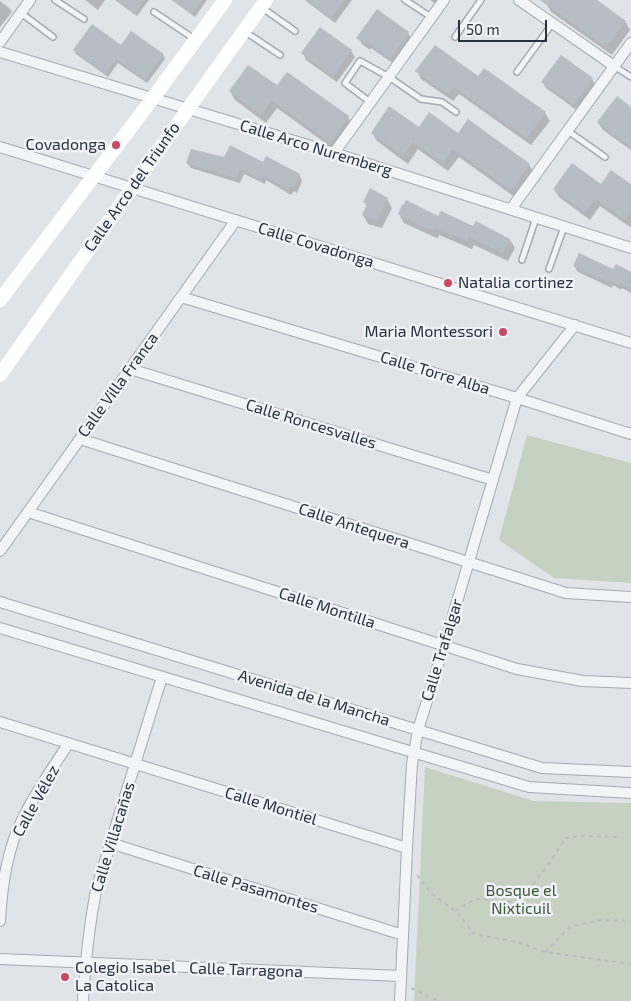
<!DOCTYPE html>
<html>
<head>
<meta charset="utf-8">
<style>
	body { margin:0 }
	#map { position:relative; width:631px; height:1001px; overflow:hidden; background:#e0e3e8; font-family:"Exo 2",sans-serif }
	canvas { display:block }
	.scale { position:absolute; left:458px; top:20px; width:89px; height:22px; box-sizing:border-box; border:2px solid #29323f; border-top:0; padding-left:6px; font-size:15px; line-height:18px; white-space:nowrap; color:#29323f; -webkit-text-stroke:4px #eff2f6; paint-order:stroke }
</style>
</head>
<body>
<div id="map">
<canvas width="631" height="1001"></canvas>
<div class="scale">50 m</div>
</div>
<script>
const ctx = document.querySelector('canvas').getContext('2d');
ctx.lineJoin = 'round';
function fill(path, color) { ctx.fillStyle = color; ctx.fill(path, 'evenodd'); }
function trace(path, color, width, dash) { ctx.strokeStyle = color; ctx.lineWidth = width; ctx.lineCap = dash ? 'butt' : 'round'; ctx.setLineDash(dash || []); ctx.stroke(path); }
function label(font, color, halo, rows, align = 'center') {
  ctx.font = font + ' "Exo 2",sans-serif'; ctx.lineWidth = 5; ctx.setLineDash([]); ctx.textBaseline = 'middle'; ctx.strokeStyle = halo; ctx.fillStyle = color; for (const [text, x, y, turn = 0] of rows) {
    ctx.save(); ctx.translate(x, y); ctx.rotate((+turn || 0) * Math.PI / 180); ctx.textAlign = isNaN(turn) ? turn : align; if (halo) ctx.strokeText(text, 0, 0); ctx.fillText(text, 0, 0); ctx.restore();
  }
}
const green = new Path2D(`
	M527,435L631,463V583L554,578L499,540Z
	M425,767L534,801L631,803V1001H414Z`);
const shadow = new Path2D(`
	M85,0H105L98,10Z
	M115,0H149L137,16Z
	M172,0H207L195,17Z
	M305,0H352L335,23Z
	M430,0H441L437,5Z
	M549,0H595L625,21L630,30L612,55L551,12L546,3Z
	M0,1L9,8L12,12L0,27Z
	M408,33L412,40L394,64L371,48L370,50L362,44L358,38Z
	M121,47L163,55L165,59L147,83L118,63L108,77L76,54L74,50Z
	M351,51L355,57L337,82L306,60L303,53Z
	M417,71L478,78L545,113L550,121L531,145L459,94L453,101L421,79Z
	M592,79L596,86L578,111L546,88L543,82Z
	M277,87L348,117L353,126L335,150L277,108L266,123L235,100L230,91Z
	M631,108V150L603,130L598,123Z
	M419,129L458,135L529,165L534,173L516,198L459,157L448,171L418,149L408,164L377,141L372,133Z
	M224,159L299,175L302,181L297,193L294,191L291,195L266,180L265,184L244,174L240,183L191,168L187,163Z
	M601,186H631V225L630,227L600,206L590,220L559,197L554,189Z
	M387,199L392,208L382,228L368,224L363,215L367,207L365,202Z
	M399,214L438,217L510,240L515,248L508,261L474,245L472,249L439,235L438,238L432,236L404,223Z
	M574,266L631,274V293L622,288L621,290L613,285L612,288L578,272Z`);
const building = new Path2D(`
	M117,0H144L135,13Z
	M174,0H202L192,14Z
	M308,0H344L331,18Z
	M540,0H597L626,21L606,47Z
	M377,9L409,32L390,59L367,42L366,44L356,38Z
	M92,24L121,45L131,31L164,54L145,80L116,59L105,74L73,50Z
	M320,27L352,50L333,77L301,53Z
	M435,45L478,76L484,68L546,112L527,138L454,87L448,94L415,71Z
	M561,55L593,78L574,105L541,82Z
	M248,65L277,85L287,72L349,116L330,143L272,100L261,115L229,91Z
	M617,96L631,107V147L597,122Z
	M389,106L419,127L429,112L458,133L468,119L530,164L511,190L453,149L443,163L413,142L403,156L371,133Z
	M230,145L263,162L266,156L300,174L294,187L290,186L288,190L263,175L261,179L241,169L236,178L186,163L191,149L224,157Z
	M572,163L601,184L611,170L631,184V211L625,220L595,199L585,213L553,189Z
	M370,188L388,198L377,220L362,215L367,204L363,202Z
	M406,200L438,216L441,211L473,226L476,221L510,239L503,253L469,237L468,241L434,227L433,230L427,228V229L398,214L402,205H403Z
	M579,253L613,269L616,264L631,272V289L618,283V284L609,280L608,282L573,266Z`);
const path = new Path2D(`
	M417,875L431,893L455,911L463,919L474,934L517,942L545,952L631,964
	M455,911C462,906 470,901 479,899C491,898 502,905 514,901C529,895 557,853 565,838L581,836L620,837
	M545,952L571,926L602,920L631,921
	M411,988L438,1001`);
const lane = new Path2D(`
	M55,0L84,19
	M405,0L431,17
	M261,7L295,31
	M154,12L196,40
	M21,13L53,37
	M244,31L280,55
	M455,37L481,0
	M614,66L631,77
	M517,72L552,24
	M370,102L345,83L360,61L389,77L421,99L442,102L456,112
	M568,131L605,157
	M522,260L536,218
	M549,269L564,227`);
const street = new Path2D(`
	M519,0L614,66
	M0,42L30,0
	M0,52L334,153L631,248
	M0,147L631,343
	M334,153L444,0
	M511,209L631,43
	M181,297L517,398L631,434
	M130,369L493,480
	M80,439L566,593L631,597
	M28,512L517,669L583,681L631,683
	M0,551L236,220
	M0,602L542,768L631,772
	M0,628L529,787L631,793
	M0,722L407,848
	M110,843L403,935
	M0,921C2,885 7,848 24,816C37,790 53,767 69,743
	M0,959L401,976
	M83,1001C85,963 89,927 96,890L162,677
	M400,1001L407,848L412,764L418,730L444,646L517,398L575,325`);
const secondary = new Path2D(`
	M0,300L153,98L225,0
	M0,375L188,109L266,0`);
const markers = [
	[116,145,5,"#c94962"],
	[448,283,5,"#c94962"],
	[503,332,5,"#c94962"],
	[65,977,5,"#c94962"]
];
const poiNames = [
	["Covadonga",106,145],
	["Natalia cortinez",458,283,"left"],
	["Maria Montessori",493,332],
	["Colegio Isabel",75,968,"left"],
	["La Catolica",75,986,"left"]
];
const streetNames = [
	["Calle Arco Nuremberg",316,148,17],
	["Calle Arco del Triunfo",132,187,-55],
	["Calle Covadonga",316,245,17],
	["Calle Torre Alba",435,373,17],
	["Calle Villa Franca",118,385,-54],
	["Calle Roncesvalles",311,424,17],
	["Calle Antequera",354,526,18],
	["Calle Montilla",327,608,18],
	["Calle Trafalgar",442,650,-73],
	["Avenida de la Mancha",314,698,17],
	["Calle Vélez",36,801,-61],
	["Calle Montiel",271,806,17],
	["Calle Villacañas",113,837,-73],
	["Calle Pasamontes",256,889,17],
	["Calle Tarragona",246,970,2]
];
const parkNames = [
	["Bosque el",521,891],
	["Nixticuil",521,909]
];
fill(green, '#c6d2c1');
fill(shadow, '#0003');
fill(building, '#b7bdc5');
trace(lane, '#a5aab2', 8);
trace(street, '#a5aab2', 12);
trace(path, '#babec3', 2, [4, 4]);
trace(lane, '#f2f4f7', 5);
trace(street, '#f2f4f7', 10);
trace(secondary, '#fff', 14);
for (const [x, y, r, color] of markers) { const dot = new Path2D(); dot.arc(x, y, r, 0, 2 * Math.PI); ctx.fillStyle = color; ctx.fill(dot); trace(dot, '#eff2f6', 2); }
label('16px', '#29323f', '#eff2f6', poiNames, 'right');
label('16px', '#29323f', '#eff2f6', streetNames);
label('16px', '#3f5a37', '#eff2f6', parkNames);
</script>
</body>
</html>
